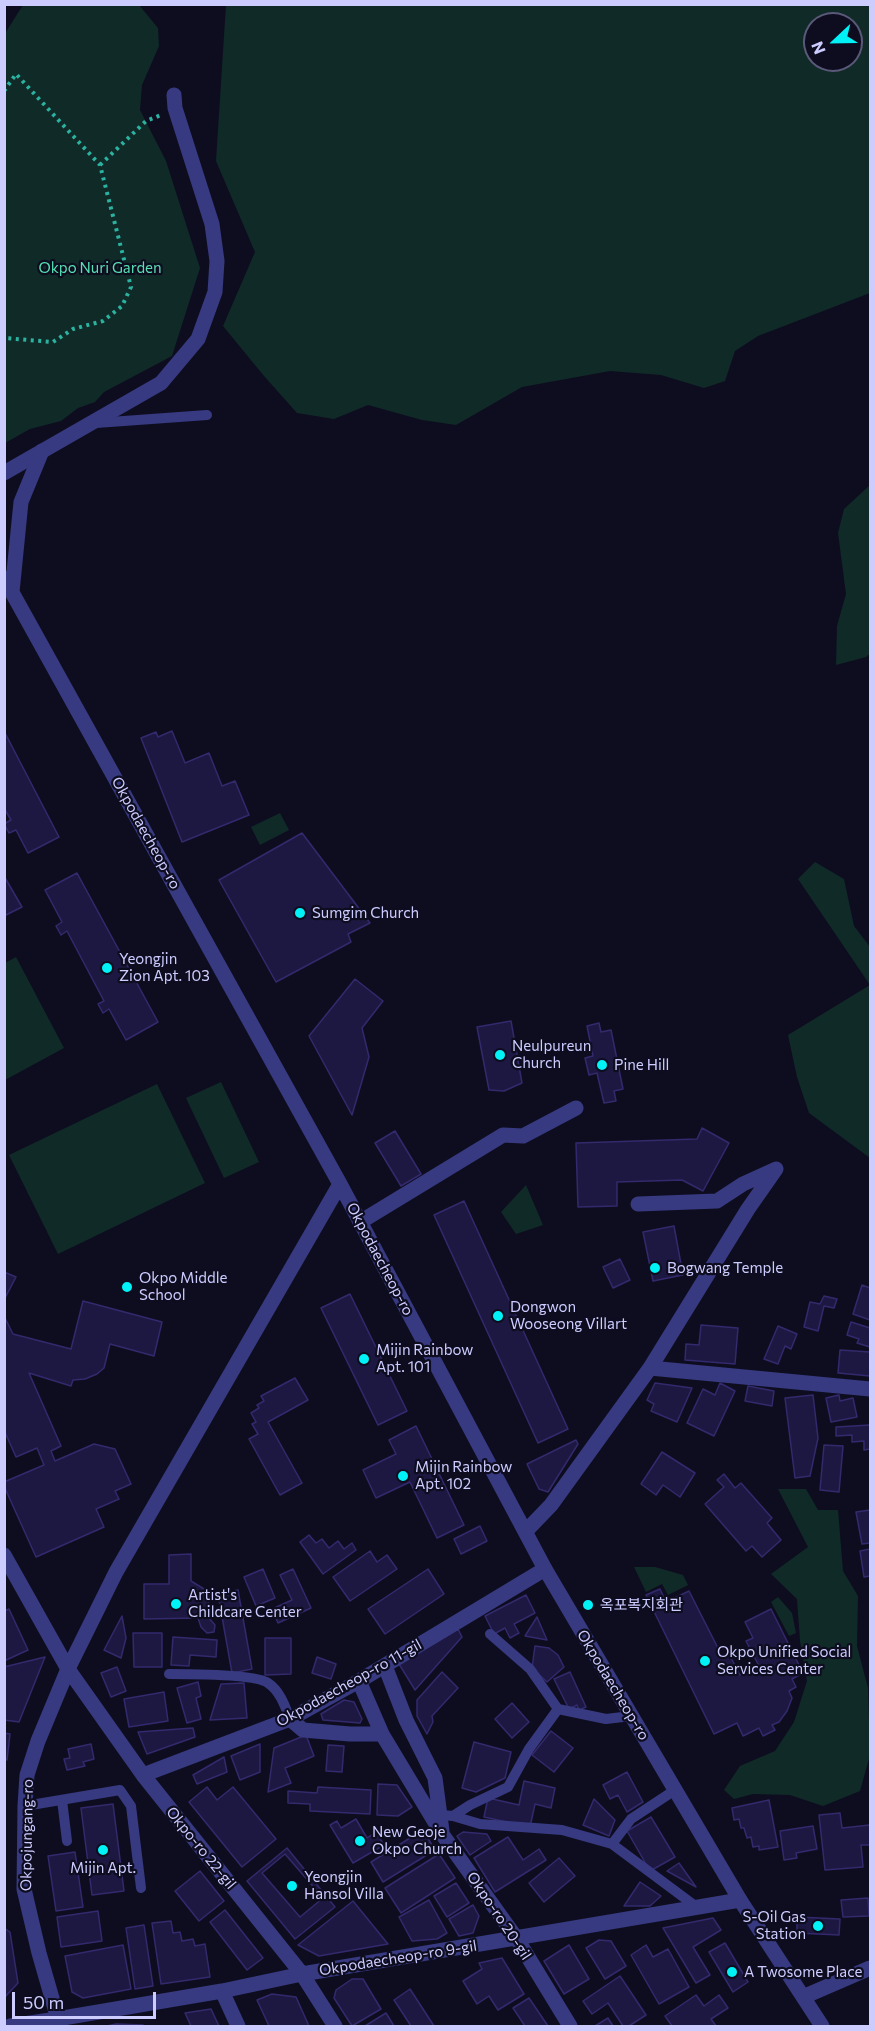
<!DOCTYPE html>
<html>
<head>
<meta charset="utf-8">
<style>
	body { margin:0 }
	#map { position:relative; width:875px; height:2031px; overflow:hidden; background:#0e0d20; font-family:Commissioner,sans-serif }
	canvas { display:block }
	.frame { position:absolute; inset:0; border:6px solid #cdccff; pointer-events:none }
	.north { position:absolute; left:803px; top:12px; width:60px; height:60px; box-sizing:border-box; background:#0e0d20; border:2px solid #5a5979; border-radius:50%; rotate:248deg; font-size:16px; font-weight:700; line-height:24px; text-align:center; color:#cdccff }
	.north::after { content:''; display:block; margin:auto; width:21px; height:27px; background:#00f2f7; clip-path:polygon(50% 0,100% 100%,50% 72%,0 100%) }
	.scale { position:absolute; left:12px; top:1992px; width:144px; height:27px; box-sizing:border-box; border:3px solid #cdccff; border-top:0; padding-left:8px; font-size:18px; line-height:21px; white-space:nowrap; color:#cdccff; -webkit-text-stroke:4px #0e0d20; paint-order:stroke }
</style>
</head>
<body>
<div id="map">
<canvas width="875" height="2031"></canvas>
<div class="frame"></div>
<div class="north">N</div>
<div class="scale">50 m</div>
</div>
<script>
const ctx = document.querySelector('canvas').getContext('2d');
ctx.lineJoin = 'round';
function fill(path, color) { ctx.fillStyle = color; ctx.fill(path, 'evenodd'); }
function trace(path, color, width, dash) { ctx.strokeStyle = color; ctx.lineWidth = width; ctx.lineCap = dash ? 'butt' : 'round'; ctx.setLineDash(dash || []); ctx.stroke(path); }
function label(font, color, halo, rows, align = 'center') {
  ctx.font = font + ' Commissioner,"Noto Sans KR",sans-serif'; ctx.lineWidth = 4.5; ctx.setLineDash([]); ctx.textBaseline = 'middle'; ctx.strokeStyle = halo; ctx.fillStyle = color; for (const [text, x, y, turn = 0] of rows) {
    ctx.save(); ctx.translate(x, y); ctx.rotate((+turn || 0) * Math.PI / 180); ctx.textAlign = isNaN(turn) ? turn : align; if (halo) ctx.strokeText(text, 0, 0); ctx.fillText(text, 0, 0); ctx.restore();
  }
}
const green = new Path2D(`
	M23,5H139L158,28L159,46L142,85L140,110L166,161L200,268L172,356L104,392L95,402L78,408L61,421L30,429L5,443L4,35Z
	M226,5H870V293L758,336L735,351L725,381L704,388L661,375L610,371L522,387L456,425L422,420L368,405L334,419L297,413L264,376L223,326L255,252L216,161ZM815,24H851V60H815Z
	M870,485V654L866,657L836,665L837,626L846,594L838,533L844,509Z
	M280,813L289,830L260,845L251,827Z
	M815,862L844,879L854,926L870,947V1158L809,1113L797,1077L788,1035L870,985L798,879Z
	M16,957L64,1048L5,1080V963Z
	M221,1082L259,1162L224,1178L186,1098Z
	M157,1084L205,1183L58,1254L9,1155Z
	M526,1185L543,1225L516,1234L501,1212Z
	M778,1489H806L818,1510H838L843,1571L858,1596L857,1646L868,1688L870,1755L860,1791L823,1806L790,1795L753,1794L734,1799L724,1790L740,1766L775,1751L794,1722L807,1681L800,1641L797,1599L771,1574L808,1547Z
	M634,1567H655L683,1575L688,1585L668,1595L662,1584L646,1592Z
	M778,1597L792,1613L796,1633L789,1636L771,1602Z`);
const building = new Path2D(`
	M4,731L59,837L28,853L16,830L9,833L4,824L11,820L4,808Z
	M172,731L185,763L209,753L222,786L235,781L249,815L182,842L141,738L156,732L158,737Z
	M302,833L370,923L348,934L351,942L276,982L219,880Z
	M77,873L158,1022L126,1040L109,1009L103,1013L98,1004L104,1001L67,931L61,935L56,926L62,922L45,890Z
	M4,876L22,907L4,916Z
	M355,979L383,1001L362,1028L369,1057L352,1115L309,1036Z
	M511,1021L522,1083L504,1091L489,1090L477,1027Z
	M599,1023L601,1032L611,1030L623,1089L614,1091L616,1101L604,1103L597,1073L589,1075L585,1058L593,1056L587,1026Z
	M702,1128L729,1143L703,1191L682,1180L617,1182V1206L578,1207L576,1143L697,1139Z
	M395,1131L421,1174L401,1186L375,1143Z
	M464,1201L568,1429L538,1443L434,1215Z
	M674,1226L683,1275L653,1281L643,1232Z
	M620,1259L630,1280L613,1288L603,1267Z
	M4,1272L16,1277L4,1300Z
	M862,1285L870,1288V1320L853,1314Z
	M350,1294L407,1411L378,1425L321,1308Z
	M824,1296L837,1299L834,1308L824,1306L818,1331L804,1327L810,1302L820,1304Z
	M83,1301L162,1322L154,1356L110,1344L104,1368L97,1374L85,1379L73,1380L71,1386L29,1373L61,1446L51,1451L55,1461L94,1444L115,1449L131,1484L115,1491L119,1499L96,1509L104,1527L36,1557L4,1486V1482L44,1465L37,1448L16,1457L4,1430V1316L13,1334L71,1349Z
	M851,1322L870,1328V1347L857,1343L859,1339L847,1335Z
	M701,1325L738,1328L735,1364L685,1360L686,1344L699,1345Z
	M778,1326L797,1334L791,1349L785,1346L778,1364L764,1359Z
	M840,1350L870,1352V1376L838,1373Z
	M295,1378L308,1400L268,1422L302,1483L280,1495L249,1439L258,1434L252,1424L256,1422L251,1413L259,1408L257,1405L264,1401L261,1396Z
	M655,1383L692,1388L677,1422L651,1411L654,1404L647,1400Z
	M720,1383L735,1391L714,1436L687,1423L703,1389L715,1395Z
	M748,1386L774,1391L772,1406L745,1401Z
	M813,1395L818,1438L810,1476L795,1478L785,1398Z
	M839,1395L840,1401L853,1398L857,1417L831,1422L826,1398Z
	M870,1425V1449L864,1450V1441L852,1442V1435L836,1436V1427Z
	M416,1426L464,1525L437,1538L410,1482L376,1498L363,1470L396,1454L389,1440Z
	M576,1440L578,1444L548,1492L539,1489L527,1464Z
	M824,1445L843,1446L839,1492L820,1490Z
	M662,1452L695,1473L680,1497L663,1485L656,1495L641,1484Z
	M724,1474L735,1488L741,1483L772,1518L767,1523L781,1540L762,1557L752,1546L746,1551L705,1504L724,1487L717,1480Z
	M870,1510V1543L862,1544L856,1512Z
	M480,1526L487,1541L461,1554L454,1539Z
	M309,1535L316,1543L322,1539L329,1548L338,1541L344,1549L352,1543L356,1550L323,1574L300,1542Z
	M870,1549V1576L864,1577L860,1551Z
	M370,1551L377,1562L387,1555L397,1569L350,1601L333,1577Z
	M191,1554V1581L209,1592L208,1617L215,1625L214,1632L207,1633L201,1627L198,1618L144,1619V1584H169V1555Z
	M263,1569L275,1598L256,1606L244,1577Z
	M293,1569L311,1608L278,1623L272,1609L292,1600L280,1575Z
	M428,1569L444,1594L385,1634L368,1609Z
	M660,1589L666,1602L689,1591L722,1656L728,1652L740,1675L759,1666L746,1641L753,1638L745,1622L771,1609L803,1673L792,1679L796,1687L789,1691L792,1698L787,1711L779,1722L772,1725L775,1730L763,1736L759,1728L743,1736L737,1723L714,1734L646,1595Z
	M238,1590L252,1669L232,1673L218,1594Z
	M526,1595L535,1613L514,1624L519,1633L510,1638L505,1628L494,1634L485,1616Z
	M9,1609L28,1650L4,1661V1611Z
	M122,1616L126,1638L121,1658L104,1650Z
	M537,1617L547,1640L525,1636Z
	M458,1629L462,1637L415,1690L399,1664Z
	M133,1633H162V1667H134Z
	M173,1637L217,1640L216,1657L190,1655L189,1666L171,1665Z
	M265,1638H291V1674L265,1675Z
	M535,1646L549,1648L558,1655L564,1667L547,1682L532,1668Z
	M45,1657L19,1722L4,1720V1667Z
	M317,1657L336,1664L331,1679L312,1673Z
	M117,1667L126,1691L111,1697L101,1673Z
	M442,1672L458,1688L432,1716L433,1722L427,1734L417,1716V1700Z
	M570,1672L586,1707L579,1710L577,1705L569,1709L554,1679Z
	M198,1682L201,1696L196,1698L201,1719L187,1723L177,1688Z
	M244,1683L247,1718L210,1720L221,1684Z
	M164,1692L168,1721L129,1727L124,1699Z
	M344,1700L354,1702L362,1719L360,1723L323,1720L321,1714Z
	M512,1703L529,1722L512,1738L495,1719Z
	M193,1728L195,1737L147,1754L138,1732Z
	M551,1731L573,1748L554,1772L532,1755Z
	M4,1733L10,1734L7,1760L4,1759Z
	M306,1735L314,1756L285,1768L291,1783L268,1792L274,1748Z
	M474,1742L511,1752L505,1778L476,1792L462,1788Z
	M91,1744L94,1759L83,1762L85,1766L67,1770L64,1759L70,1758L68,1749Z
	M260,1744V1772L240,1780L231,1756Z
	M328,1745L344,1746L342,1772L326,1771Z
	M224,1757L227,1772L197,1784L193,1775Z
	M627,1772L643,1802L627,1812L618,1795L610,1799L603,1785Z
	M524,1781L555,1788L551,1808L535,1804L530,1827L484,1817L488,1798L519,1805Z
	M378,1784L397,1785L412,1807L398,1816L377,1815Z
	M207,1787L217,1800L233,1787L276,1839L242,1867L189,1802Z
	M318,1787L371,1790L370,1814L310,1811V1804L288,1803V1791L317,1793Z
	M594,1799L615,1820L609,1836L583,1825Z
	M769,1800L778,1847L759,1850V1846L753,1847L751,1837L747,1838L744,1828H741L739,1819L734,1820L732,1808Z
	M113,1804L124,1891L92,1895L81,1808Z
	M840,1813L842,1828L870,1825V1845H861L863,1867L825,1870L819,1815Z
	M651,1817L675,1857L650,1871L627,1831Z
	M356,1819L367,1838L376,1832L384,1845L353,1863L330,1825L337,1821L341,1828Z
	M813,1826L817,1849L796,1853L797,1858L784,1860L780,1831Z
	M423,1830L435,1850L383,1882L371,1862Z
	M463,1832L487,1834L491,1841L470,1855L457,1836Z
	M508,1837L523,1860L539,1849L546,1860L495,1892L474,1858Z
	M287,1848L335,1907L295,1939L247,1881Z
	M75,1852L83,1907L56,1911L48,1856Z
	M285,1854L323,1898L300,1917L262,1873Z
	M439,1854L455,1878L401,1913L385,1888Z
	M559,1858L575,1876L544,1902L529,1883Z
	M679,1863L696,1887L667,1871Z
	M200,1871L224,1901L199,1921L175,1891Z
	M640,1882L661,1896L650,1906H624Z
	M456,1883L469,1903L447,1917L434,1896Z
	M868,1898L869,1916L843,1917L841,1900Z
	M429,1900L447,1933L437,1939L412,1941L399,1917Z
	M353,1901L388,1944L319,1956L298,1945Z
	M473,1905L479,1916L473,1933L459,1936L449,1919Z
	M225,1910L263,1958L247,1970L210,1922Z
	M98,1911L102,1941L61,1947L57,1917Z
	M797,1917L840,1919L839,1935L797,1933Z
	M713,1918L721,1930L693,1947L710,1975L696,1983L663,1928Z
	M171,1921L173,1933L180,1932L182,1941L193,1939L195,1946L205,1944L210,1977L161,1984L152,1923Z
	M144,1925L153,1986L135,1989L126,1928Z
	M4,1928L10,1932L18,1983L4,1998Z
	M599,1940L611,1941L626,1966L605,1979L586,1948Z
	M725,1943L748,1982L733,1992L709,1952Z
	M123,1945L131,1989L83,1998L72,1992L65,1956Z
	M569,1945L589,1979L564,1994L544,1961Z
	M646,1945L653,1957L668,1949L689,1987L659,2004L631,1955Z
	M502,1958L524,1994L498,2010L489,1996L477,2004L463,1981L482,1969L479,1963Z
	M620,1976L646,2015L629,2026H623L608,2003L592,2014L583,2001Z
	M352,1979H363L381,2009L352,2026L334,1998L336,1990Z
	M410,1989L434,2026H411L394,2000Z
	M272,1994L296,1997L309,2026H269L257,2000Z
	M696,1995L704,2006L719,1995L728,2008L711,2019L716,2026H672L665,2016Z
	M529,1998L548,2026H525L513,2008Z
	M211,2009L219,2026H191L185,2013Z
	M386,2013L394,2026H365Z
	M608,2018L613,2026H595Z
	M116,2024L143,2025L144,2026H107Z`);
const path = new Path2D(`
	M4,91L16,74L100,165L131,287L122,306L103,321L73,329L53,342L4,338
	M100,165L146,121L161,115`);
const service = new Path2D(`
	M96,423L207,415
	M490,1634L530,1669L558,1709L606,1719L631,1716
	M169,1674C187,1674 256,1674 268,1683C280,1691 285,1706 290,1719
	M62,1800L67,1841
	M25,1806L120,1790L131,1806L141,1888
	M441,1815L453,1816L480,1824L562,1830L612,1844L698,1908
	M453,1816L470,1805L508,1787L529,1749L558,1709
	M612,1844L631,1819L675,1790`);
const minor = new Path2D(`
	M4,473L161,383L198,339L215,292L217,261L212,224L175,108L174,95
	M360,1222L503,1135L523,1136L576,1108
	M650,1368L870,1389
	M526,1531L551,1505L650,1368L748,1209L776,1169L743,1184L717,1201L638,1204
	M385,1666L406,1720L435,1778L442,1831
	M68,1669L143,1775L302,1974L335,2026
	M359,1681L382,1734L442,1834L517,1939L570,2026
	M290,1719L303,1730L350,1734H382
	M143,1775L290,1719L359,1681L545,1569
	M222,1991L238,2026
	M57,2019L222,1991L302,1974L740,1900`);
const tertiary = new Path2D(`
	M4,578L340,1184L545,1569L740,1900L822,2026
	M12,592L21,502L42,451
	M4,1555L68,1669
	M803,1997L870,1968
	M10,2026L57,2019
	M60,2026L39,1953L24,1889L25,1806L27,1775L38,1741L68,1669L116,1572L340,1184`);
const markers = [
	[300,913,6,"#00f2f7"],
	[107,968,6,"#00f2f7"],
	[500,1055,6,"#00f2f7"],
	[602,1065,6,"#00f2f7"],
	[655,1268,6,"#00f2f7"],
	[127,1287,6,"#00f2f7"],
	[498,1316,6,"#00f2f7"],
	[364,1359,6,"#00f2f7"],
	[403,1476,6,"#00f2f7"],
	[176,1604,6,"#00f2f7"],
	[588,1605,6,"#00f2f7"],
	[705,1661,6,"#00f2f7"],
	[360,1841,6,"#00f2f7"],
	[103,1850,6,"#00f2f7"],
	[292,1886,6,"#00f2f7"],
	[818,1926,6,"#00f2f7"],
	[732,1972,6,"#00f2f7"]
];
const parkNames = [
	["Okpo Nuri Garden",100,268]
];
const streetNames = [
	["Okpodaecheop-ro",146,833,61],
	["Okpodaecheop-ro",380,1259,62],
	["Okpodaecheop-ro 11-gil",349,1683,-29],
	["Okpodaecheop-ro",613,1685,59],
	["Okpojungang-ro",27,1835,-89],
	["Okpo-ro 22-gil",201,1848,51],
	["Okpo-ro 20-gil",499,1916,56],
	["Okpodaecheop-ro 9-gil",398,1958,-9]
];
const poiNames = [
	["Sumgim Church",312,913],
	["Yeongjin",119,959],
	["Zion Apt. 103",119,976],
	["Neulpureun",512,1046],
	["Church",512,1063],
	["Pine Hill",614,1065],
	["Bogwang Temple",667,1268],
	["Okpo Middle",139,1278],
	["School",139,1295],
	["Dongwon",510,1307],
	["Wooseong Villart",510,1324],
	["Mijin Rainbow",376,1350],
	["Apt. 101",376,1367],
	["Mijin Rainbow",415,1467],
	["Apt. 102",415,1484],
	["Artist's",188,1595],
	["Childcare Center",188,1612],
	["옥포복지회관",600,1605],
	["Okpo Unified Social",717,1652],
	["Services Center",717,1669],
	["New Geoje",372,1832],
	["Okpo Church",372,1849],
	["Mijin Apt.",103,1868,"center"],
	["Yeongjin",304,1877],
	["Hansol Villa",304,1894],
	["S-Oil Gas",806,1917,"right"],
	["Station",806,1934,"right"],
	["A Twosome Place",744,1972]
];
fill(green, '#102a27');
fill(building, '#1d1841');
trace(building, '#322a6d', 1.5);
trace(path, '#2cb2a0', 4, [3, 4.5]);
trace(service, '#373a80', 10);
trace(minor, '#373a80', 15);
trace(tertiary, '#373a80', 15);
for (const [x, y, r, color] of markers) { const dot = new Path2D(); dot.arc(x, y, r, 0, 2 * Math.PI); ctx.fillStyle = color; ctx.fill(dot); trace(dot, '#0e0d20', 2); }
label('15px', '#57e0b3', '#0e0d20', parkNames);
label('15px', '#cdccff', '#0e0d20', streetNames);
label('15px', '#cdccff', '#0e0d20', poiNames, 'left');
</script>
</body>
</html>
